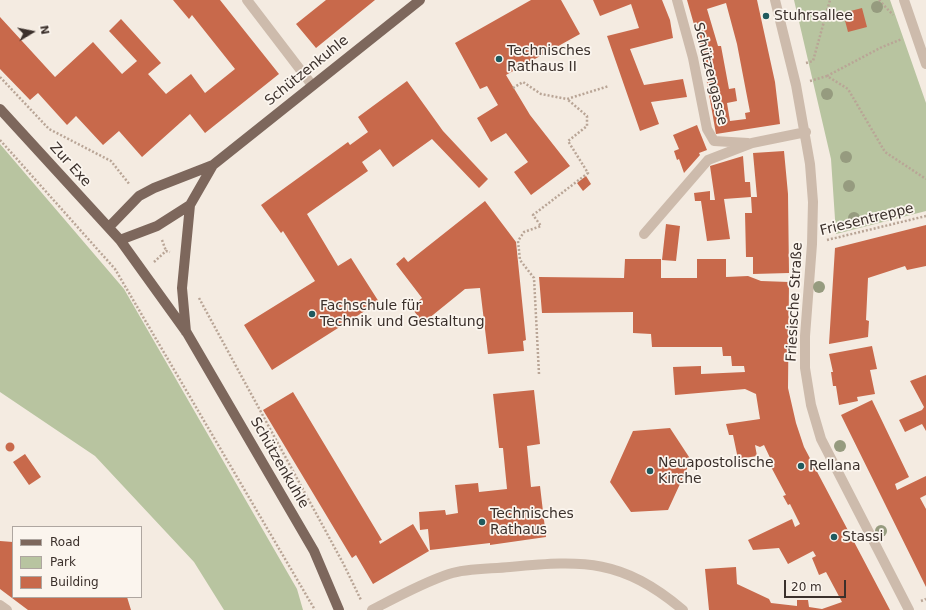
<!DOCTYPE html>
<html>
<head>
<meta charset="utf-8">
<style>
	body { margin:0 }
	#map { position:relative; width:926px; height:610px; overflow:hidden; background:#f4ebe1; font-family:"DejaVu Sans",sans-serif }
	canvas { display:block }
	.legend { position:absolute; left:12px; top:526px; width:130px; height:72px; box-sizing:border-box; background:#fbf5ee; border:1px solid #aea6a0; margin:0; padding:5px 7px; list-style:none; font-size:12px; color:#3b302b }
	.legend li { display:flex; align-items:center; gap:8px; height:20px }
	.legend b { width:20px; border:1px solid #aea6a0 }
	.north { position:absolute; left:12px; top:12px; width:40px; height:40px; -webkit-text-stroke:3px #fbf5ee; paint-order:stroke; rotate:80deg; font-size:11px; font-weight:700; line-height:16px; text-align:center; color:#3b302b }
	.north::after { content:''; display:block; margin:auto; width:14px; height:18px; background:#3b302b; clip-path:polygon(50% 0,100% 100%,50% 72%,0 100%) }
	.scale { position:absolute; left:784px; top:580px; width:62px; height:18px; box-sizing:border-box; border:2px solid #3b302b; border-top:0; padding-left:5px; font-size:12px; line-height:14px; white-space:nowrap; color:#3b302b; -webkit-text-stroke:3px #fbf5ee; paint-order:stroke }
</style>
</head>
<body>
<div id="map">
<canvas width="926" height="610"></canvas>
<ul class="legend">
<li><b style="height:5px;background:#7d675c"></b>Road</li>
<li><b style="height:11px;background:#b8c4a0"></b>Park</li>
<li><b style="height:11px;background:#c8694b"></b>Building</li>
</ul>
<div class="north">N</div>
<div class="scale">20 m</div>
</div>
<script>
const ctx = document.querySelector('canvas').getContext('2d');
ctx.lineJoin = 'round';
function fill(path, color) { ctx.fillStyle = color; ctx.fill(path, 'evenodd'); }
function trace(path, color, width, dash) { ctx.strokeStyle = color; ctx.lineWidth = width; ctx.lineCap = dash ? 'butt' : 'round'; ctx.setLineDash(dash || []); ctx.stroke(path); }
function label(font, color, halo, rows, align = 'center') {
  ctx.font = font + ' "DejaVu Sans",sans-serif'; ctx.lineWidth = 3.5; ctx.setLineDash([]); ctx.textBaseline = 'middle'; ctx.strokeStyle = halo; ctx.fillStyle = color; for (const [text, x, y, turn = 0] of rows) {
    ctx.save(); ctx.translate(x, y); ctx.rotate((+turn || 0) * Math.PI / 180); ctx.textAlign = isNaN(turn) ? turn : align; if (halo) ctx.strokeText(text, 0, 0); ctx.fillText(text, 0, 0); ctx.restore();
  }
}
const green = new Path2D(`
	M794,0H890L926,103V211L836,234L831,159Z
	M0,144L124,289L297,589L303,610H224L194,562L95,456L0,392Z`);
const building = new Path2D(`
	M173,0H220L279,74L205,133L190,114L142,157L119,131L103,145L76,116L67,125L38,93L30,100L0,69V17L55,77L93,42L122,74L137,61L109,31L121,19L161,63L148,74L166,94L191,74L205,93L235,69L192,15L189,19Z
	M326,0H375L316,48L296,24Z
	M531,0H561L580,34L506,75L530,115L570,166L531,195L514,172L528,162L506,133L491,142L477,118L498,105L487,86L480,89L455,43Z
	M593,0H662L670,20L673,38L630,49L644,85L683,79L687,97L651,102L659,124L640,131L607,36L639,28L631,4L600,16Z
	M687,0H757L775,82L780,124L716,134L701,49ZM726,3L737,44L750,112L745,113L746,119L730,121L727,103L737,101L735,88L729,89L721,46H718L707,9Z
	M862,8L867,27L848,32L843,13Z
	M407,81L443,131L488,179L479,188L432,139L393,167L380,149L362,162L368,171L307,214L338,266L351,258L379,302L272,370L244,325L315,281L283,231L281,233L261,205L348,142L350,145L368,132L358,117Z
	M697,125L707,150L699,153L700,155L684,173L679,159L677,160L674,151L679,149L673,135Z
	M784,151L788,194L789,273L753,274V257H746L745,213H752L751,197L724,199L730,239L707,241L701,201H695L694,193L710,191V200H715L710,166L743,156L745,182H750L751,197H757L753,153Z
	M586,176L591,184L583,191L577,183Z
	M485,201L516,242L526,340L523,341L524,351L488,354L480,288L465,289L423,323L411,307L422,298L396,264L404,257L408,262Z
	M666,224L680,226L676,261L662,260Z
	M926,225V266L907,270L905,266L868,278L866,320L869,321L868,337L829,344L835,248Z
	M625,259H661V278H697V259H726V277L748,276L761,281L789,282L788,388L796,423L804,447L890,610H709L705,569L736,567L737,584L769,599L771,603L797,606V600H808L809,607L822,609L842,602L826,572L819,575L812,558L816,556L813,551L788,564L779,548L753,550L748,540L792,519L795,527L800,524L790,504L788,505L783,496L786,495L770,465L773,464L764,445L760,447L755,445L757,456L738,459L733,435H729L726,424L760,419L756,394L745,389L675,395L673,367L701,366V374L745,372L744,366H732L731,356H723L722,347H652L651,334L633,333V312L542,313L539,277L624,278Z
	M872,346L877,369L870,370L875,394L857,397L858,401L839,405L836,386H833L831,372H833L829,354Z
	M926,375V431L922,424L905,432L899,420L922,410L924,407L910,381Z
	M534,390L540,444L527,446L531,487L540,486L546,537L490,545V543L430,550L428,529L420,530L419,512L445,510L446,515L458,513L455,485L478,483L479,492L507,489L503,448H499L493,394Z
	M293,392L382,540L379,541L380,544L413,524L429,551L373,584L356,555L352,558L263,410Z
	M872,400L909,477L895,484L897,490L926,476V495L920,498L926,509V587L841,415Z
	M670,428L691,460L668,510L631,512L610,482L633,431Z
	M5.5 447a4.5 4.5 0 1 1 9 0a4.5 4.5 0 1 1-9 0Z
	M25,454L41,477L29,485L13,462Z
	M0,541L13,542V597H127L131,610H28L0,589Z`);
const path = new Path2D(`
	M879,0L893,15
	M806,63L813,61L830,0
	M827,76L882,47L902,39
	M0,77L49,129L111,161L130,185
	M810,81L827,76L848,89L885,152L926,179
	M513,88L523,82L541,94L567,99L609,86
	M0,140L115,269L315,610
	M162,240L166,251
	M827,240L926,216
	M154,262L166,251L170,252
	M199,298L343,563L361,600
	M539,374L534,278L520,260L518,241L524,232L541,226L533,215L588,173L568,141L587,126V116L567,99
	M921,601L926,599`);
const minor = new Path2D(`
	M247,0L312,85
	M677,0L693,58L707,129L714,141L748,143
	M775,0L796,85L810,164L813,202L812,244L805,336V368L811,405L821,439L909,610
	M904,0L926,64
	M644,234L708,160L752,143L806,132
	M0,605L7,610
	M372,610C397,597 422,583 449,574C467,568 490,569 510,567C585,560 622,559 683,610`);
const major = new Path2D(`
	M0,109L120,240L187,333L314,551L339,610
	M109,227L139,196L154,188L213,165L420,0
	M120,240L157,226L190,205
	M186,332L182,288L190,205L213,165`);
const trees = [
	[877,7],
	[827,94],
	[846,157],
	[849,186],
	[854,218],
	[819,287],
	[840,446],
	[881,531]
];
const markers = [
	[766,16,4,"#1f5a5e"],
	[499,59,4,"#1f5a5e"],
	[312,314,4,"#1f5a5e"],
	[801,466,4,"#1f5a5e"],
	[650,471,4,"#1f5a5e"],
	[482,522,4,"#1f5a5e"],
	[834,537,4,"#1f5a5e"]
];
const poiNames = [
	["Stuhrsallee",774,16],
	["Technisches",507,51],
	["Rathaus II",507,67],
	["Fachschule für",320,306],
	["Technik und Gestaltung",320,322],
	["Neuapostolische",658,463],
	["Kirche",658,479],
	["Rellana",809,466],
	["Technisches",490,514],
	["Rathaus",490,530],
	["Stassi",842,537]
];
const streetNames = [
	["Schützenkuhle",307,71,-39],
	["Schützengasse",710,74,76],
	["Zur Exe",70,165,48],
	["Friesentreppe",867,220,-14],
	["Friesische Straße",795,302,-87],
	["Schützenkuhle",279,463,60]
];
fill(green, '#b8c4a0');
fill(building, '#c8694b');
trace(path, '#b9a596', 2.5, [2, 2]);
trace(minor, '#cdbbac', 10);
trace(major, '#7d675c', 10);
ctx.fillStyle = '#969b7f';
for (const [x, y] of trees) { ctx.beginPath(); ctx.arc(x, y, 6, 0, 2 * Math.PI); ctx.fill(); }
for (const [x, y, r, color] of markers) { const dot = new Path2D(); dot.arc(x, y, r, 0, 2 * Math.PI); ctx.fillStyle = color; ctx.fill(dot); trace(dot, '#fbf5ee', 1.5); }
label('14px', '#3b302b', '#fbf5ee', poiNames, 'left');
label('14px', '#3b302b', '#fbf5ee', streetNames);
</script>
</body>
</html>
